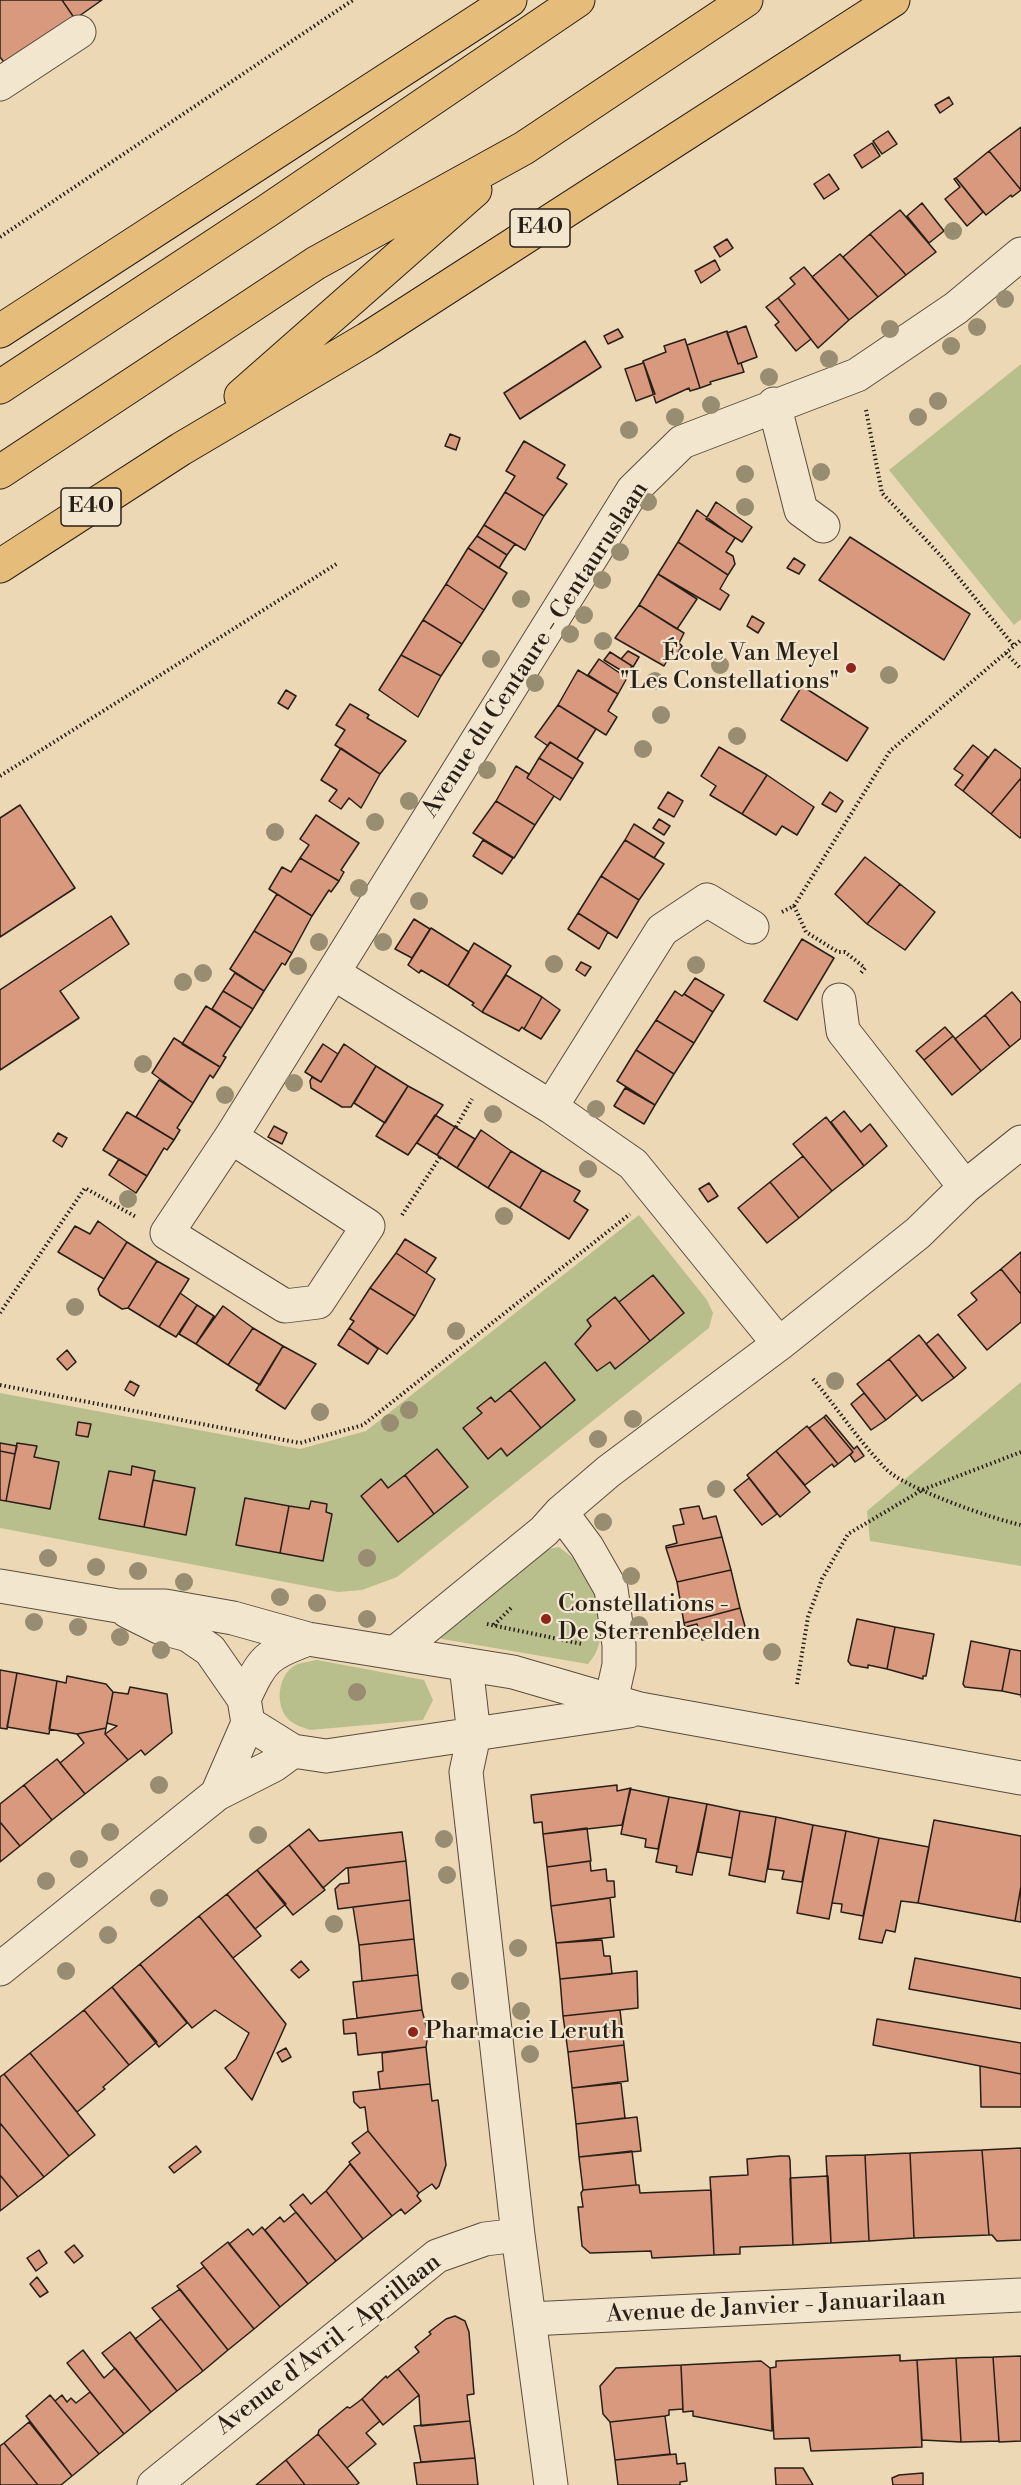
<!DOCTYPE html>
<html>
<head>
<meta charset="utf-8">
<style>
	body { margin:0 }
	canvas { display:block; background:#ecd8b5 }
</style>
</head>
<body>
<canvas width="1021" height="2485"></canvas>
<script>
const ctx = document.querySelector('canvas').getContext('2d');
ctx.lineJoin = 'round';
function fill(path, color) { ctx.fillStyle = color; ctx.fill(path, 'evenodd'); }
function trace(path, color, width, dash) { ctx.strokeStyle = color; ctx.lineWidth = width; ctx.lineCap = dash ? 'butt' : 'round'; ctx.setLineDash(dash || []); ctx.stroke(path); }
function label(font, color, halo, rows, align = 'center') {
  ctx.font = font + ' "Libre Bodoni",serif'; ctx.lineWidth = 4.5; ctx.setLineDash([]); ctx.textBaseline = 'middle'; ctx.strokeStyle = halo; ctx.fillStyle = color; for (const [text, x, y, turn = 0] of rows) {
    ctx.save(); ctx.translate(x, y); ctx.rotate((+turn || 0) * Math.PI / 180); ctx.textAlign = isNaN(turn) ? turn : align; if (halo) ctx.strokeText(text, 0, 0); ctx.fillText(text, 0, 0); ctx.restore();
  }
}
const green = new Path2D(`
	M1021,364V619L1014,625L889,470Z
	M639,1215L707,1300L713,1313L709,1328L397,1577L362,1590L338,1592L0,1528V1500L50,1509L59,1463L34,1457L36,1447L0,1443V1393L300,1449L366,1431ZM653,1275L684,1313L615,1369L610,1362L597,1371L575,1344L591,1326L587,1320L615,1298L619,1302ZM545,1362L575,1400L507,1455L501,1448L488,1459L463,1428L482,1413L478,1408L491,1397L495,1402ZM437,1449L467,1487L398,1542L361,1496L381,1479L388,1488ZM132,1467L153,1480L195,1488L186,1535L99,1519L109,1471L131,1475ZM245,1498L309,1509L311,1501L327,1504L326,1512L332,1514L323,1561L236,1544Z
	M1021,1382V1566L870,1541L867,1511Z
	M559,1547C566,1553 575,1558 580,1565C601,1591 612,1639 588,1664L442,1639L435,1632L538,1551Z
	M317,1660L424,1680L433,1700L423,1720L310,1730C302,1727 294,1725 288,1719C274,1704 278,1672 298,1664C304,1662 311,1661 317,1660Z`);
const building = new Path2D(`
	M0,0H62L75,19L6,65L0,57Z
	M62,0H102L75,19Z
	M949,97L953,104L940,113L935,105Z
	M1021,127V190L989,151Z
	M888,131L897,144L882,154L873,141Z
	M872,143L880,156L862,168L854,155Z
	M989,151L1021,190L1012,197L1011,195L986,215L956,178Z
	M829,174L839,189L824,199L814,184Z
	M956,178L983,212L967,226L945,199L960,187L954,179Z
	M922,203L944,231L929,243L907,216Z
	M900,210L936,252L906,275L870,234Z
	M870,234L906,275L878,297L843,257Z
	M727,239L733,248L720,257L714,247Z
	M840,254L878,297L849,320L812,277Z
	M715,260L720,270L701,283L695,271Z
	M804,267L849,320L818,348L778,298L795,284L790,278Z
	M778,298L811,339L796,351L775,325L779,322L766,307Z
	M746,326L757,357L738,364L727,333Z
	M618,329L623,337L608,344L604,336Z
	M727,331L738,364L741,363L744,372L710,382L711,384L700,388L687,345Z
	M685,339L700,388L690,391L689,388L656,403L643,361L666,352L664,346Z
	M585,341L601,367L520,419L504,393Z
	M643,361L655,394L636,401L625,369L643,363Z
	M450,434L460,438L456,450L445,446Z
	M524,441L565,465L557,478L567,484L544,516L505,492L515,476L506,471Z
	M505,492L544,516L525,550L484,525Z
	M716,502L752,527L742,542L706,519Z
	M697,510L735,538L726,552L733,556L735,564L728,575L678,542Z
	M484,525L515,544L507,555L477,536Z
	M477,536L507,555L499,568L468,548Z
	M850,537L970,614L944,660L819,580Z
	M678,542L728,575L720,589L729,595L720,610L658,574Z
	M468,548L507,573L484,610L446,584Z
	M794,558L805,565L799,574L787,568Z
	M658,574L697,599L677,629L639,605Z
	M446,584L484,610L462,644L423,620Z
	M639,605L684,633L679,643L682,646L675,658L668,659L664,666L615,638Z
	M752,616L764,623L758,633L747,626Z
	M423,620L462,644L441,676L401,655Z
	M628,651L639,657L633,667L621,659Z
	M610,652L632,666L627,674L604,660Z
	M401,655L441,676L418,717L379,690Z
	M599,659L627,678L618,694L588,675Z
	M578,670L618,694L608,711L617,717L606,735L558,705Z
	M802,686L868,728L847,761L781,720Z
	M286,690L296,696L288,709L278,703Z
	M350,704L369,715L367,718L406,741L380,774L335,745L345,730L336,725Z
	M558,705L596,729L577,759L550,742L548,746L535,737Z
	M550,742L583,763L573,779L539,758Z
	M973,745L988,757L963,791L955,785L963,775L954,769Z
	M719,747L767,775L742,814L710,795L716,786L701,776Z
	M341,748L380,774L361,808L349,798L341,809L329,801L337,790L321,780Z
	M995,749L1021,769V778L991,814L963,791Z
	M539,758L573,779L560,800L527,778Z
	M516,766L529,774L527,778L554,796L535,825L496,801Z
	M767,775L814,807L797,835L782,826L776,835L742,814Z
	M1021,778V837L1020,838L991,814Z
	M668,792L683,801L674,817L658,808Z
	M830,792L843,801L836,812L822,804Z
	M496,801L535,825L514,858L473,833Z
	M20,805L75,888L0,937V818Z
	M316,815L359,843L341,870L344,872L339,881L300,858L309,845L300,839Z
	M659,819L670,826L664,835L653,828Z
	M634,824L664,843L654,858L625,840Z
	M483,840L513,858L502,874L473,856Z
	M625,840L664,864L639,900L601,876Z
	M865,857L900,884L867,924L835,894Z
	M300,858L339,881L331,892L329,890L312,916L269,889L282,867L291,872Z
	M601,876L639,900L617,938L578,913Z
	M900,884L935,912L905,950L867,924Z
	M277,894L312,916L292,953L254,931Z
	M578,913L608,932L599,949L568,929Z
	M111,916L129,944L60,991L79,1018L0,1070V990Z
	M414,919L430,929L412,958L395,949Z
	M431,928L469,952L448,986L421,970L419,973L408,965Z
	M254,931L292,953L285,965L282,963L264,991L230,969Z
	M802,939L834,958L797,1020L764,1001Z
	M474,943L511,966L482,1012L472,1005L474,1003L448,986Z
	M581,962L591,967L585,976L576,970Z
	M235,973L264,991L253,1009L223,991Z
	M506,975L542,997L524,1029L522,1027L519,1031L482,1012Z
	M695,978L724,995L713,1012L684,994Z
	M223,991L253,1009L241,1028L212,1009Z
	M675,991L682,996L684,994L713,1012L694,1043L656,1020Z
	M1012,992L1021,1003V1038L1010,1047L985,1015Z
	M542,997L560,1010L541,1039L524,1029Z
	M206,1006L241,1028L223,1056L226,1057L220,1067L182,1044Z
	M985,1015L1010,1047L981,1071L955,1039Z
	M656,1020L694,1043L674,1074L636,1050Z
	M945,1027L953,1036L924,1060L916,1051Z
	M953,1036L981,1071L952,1095L924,1060Z
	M174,1038L220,1067L213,1078L210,1075L193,1103L152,1073Z
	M323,1044L338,1054L321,1082L305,1072Z
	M344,1044L376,1066L351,1107H342L311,1088L310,1081L312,1077L321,1082Z
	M636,1050L674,1074L655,1105L617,1081Z
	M376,1066L408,1086L385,1123L354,1103Z
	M159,1080L193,1103L177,1128L180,1130L174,1140L136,1117Z
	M408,1086L443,1105L408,1155L376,1136Z
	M625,1088L655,1105L644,1124L614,1106Z
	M844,1111L861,1132L870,1124L887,1146L864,1166L831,1122Z
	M127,1112L174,1140L167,1150L164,1148L147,1176L103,1150Z
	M435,1115L455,1127L437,1155L417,1143Z
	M826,1117L864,1166L832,1191L793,1144Z
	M274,1126L287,1133L282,1144L268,1137Z
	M455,1127L475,1139L457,1168L437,1155Z
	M481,1130L511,1151L488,1188L457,1168Z
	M58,1133L67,1138L62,1147L53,1141Z
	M511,1151L542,1170L520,1208L488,1188Z
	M803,1156L832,1191L799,1218L770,1182Z
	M119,1159L147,1176L136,1193L109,1175Z
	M542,1170L580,1191L574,1201L588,1210L569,1239L520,1208Z
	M770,1182L799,1218L767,1243L738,1208Z
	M709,1183L718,1196L708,1202L699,1189Z
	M98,1221L127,1242L104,1279L58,1252L75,1226L90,1234Z
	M405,1239L436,1258L426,1273L396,1253Z
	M127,1242L157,1261L128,1308L122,1309L100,1295L98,1289Z
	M1021,1252V1294L1001,1269Z
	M396,1253L435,1279L415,1316L370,1288Z
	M157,1261L189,1279L159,1327L128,1308Z
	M1001,1269L1021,1294V1322L987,1350L958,1315L977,1300L971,1293Z
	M653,1275L684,1313L650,1341L619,1302Z
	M370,1288L415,1316L387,1354L349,1328L354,1321L350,1319Z
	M180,1293L197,1305L176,1337L159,1327Z
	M615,1297L650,1341L615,1369L610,1362L597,1371L575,1344L591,1326L587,1320Z
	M197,1305L214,1316L196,1344L179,1334Z
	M223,1306L253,1328L228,1365L196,1344Z
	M253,1328L283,1346L260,1385L228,1365Z
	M349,1328L378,1349L368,1364L338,1345Z
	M938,1334L966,1368L954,1378L926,1344Z
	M919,1335L954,1378L922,1401L889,1359Z
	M283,1346L316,1364L285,1409L256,1390Z
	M67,1350L76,1362L67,1370L57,1359Z
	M889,1359L917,1395L886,1420L857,1384Z
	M545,1362L575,1400L541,1428L510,1390Z
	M130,1381L139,1386L134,1396L125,1390Z
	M510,1390L541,1428L507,1456L501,1448L488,1459L463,1428L482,1413L477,1408L491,1397L495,1402Z
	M864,1393L886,1420L871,1430L851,1404Z
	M826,1415L854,1449L857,1446L864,1456L855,1462L850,1455L853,1452L824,1417Z
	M824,1417L853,1452L838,1464L809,1428Z
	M78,1422L91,1424L88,1437L76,1435Z
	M807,1426L838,1464L834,1467L832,1464L805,1485L776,1451Z
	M0,1443L17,1446L15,1454L0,1451Z
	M17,1443L37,1446L34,1457L59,1462L50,1509L6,1501Z
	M437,1449L468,1487L434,1514L405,1475Z
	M0,1451L15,1454L6,1501L0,1500Z
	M776,1451L810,1492L780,1517L747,1475Z
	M132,1466L155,1471L144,1527L99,1519L109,1471L131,1475Z
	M405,1475L434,1514L398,1542L361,1496L381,1479L388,1488Z
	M749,1478L777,1514L762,1525L734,1490Z
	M153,1480L195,1488L186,1535L144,1527Z
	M245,1498L289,1506L280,1553L236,1545Z
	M311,1501L327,1504L326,1512L332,1514L323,1561L280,1553L289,1506L309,1509Z
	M699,1506L703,1519L716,1516L722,1537L666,1548V1546L677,1543L673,1526L684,1524L680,1509Z
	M722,1537L731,1570L677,1582L666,1548Z
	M731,1570L740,1608L684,1623L677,1582Z
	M740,1608L746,1630L702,1640L697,1624L685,1627L684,1623Z
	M857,1619L895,1627L887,1669L868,1665V1668L851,1665L848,1661Z
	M895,1627L934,1634L926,1676H923V1679L887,1669Z
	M971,1641L1010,1649L1002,1691L965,1687L963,1684Z
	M1010,1649L1021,1651V1697V1695L1002,1691Z
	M0,1670L17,1673L7,1729L0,1728Z
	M17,1673L57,1681L49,1734L7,1727Z
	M67,1676L106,1684L113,1692L106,1728L77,1734L49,1729L57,1681L66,1683Z
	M130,1687L167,1694L172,1733L145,1755L141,1750L128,1760L105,1734L117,1726L107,1723L113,1692L128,1694Z
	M106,1728L105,1734L128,1760L85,1794L60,1763L84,1743L77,1734Z
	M57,1759L85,1794L52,1820L24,1785Z
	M24,1785L52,1820L20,1846L0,1822V1804Z
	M617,1785V1791L631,1788L622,1825L543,1834L542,1822L534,1823L531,1795Z
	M630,1789L669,1797L658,1849L645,1847L646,1839L621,1834Z
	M669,1797L707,1804L692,1875L676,1872L677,1866L656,1862Z
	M707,1804L740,1811L732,1858L698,1852Z
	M740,1811L776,1817L765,1882L729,1875Z
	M776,1817L813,1825L802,1882L782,1879L784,1871L768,1869Z
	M934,1820L1021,1836V1886L1015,1921L918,1903Z
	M0,1822L20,1846L0,1862Z
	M813,1825L846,1831L829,1919L797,1913Z
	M587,1828L591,1861L547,1867L543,1834Z
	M309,1829L319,1841L402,1832L406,1861L346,1868L323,1888L289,1845Z
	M846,1831L879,1838L863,1916L841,1912L842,1904L832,1903Z
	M879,1838L929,1847L918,1903L901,1901L895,1932L886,1930L882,1943L859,1939Z
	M289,1845L325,1890L293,1915L257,1870Z
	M406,1861L410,1900L338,1909L335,1889L340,1884L349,1883L348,1868Z
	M590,1861L591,1871L606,1869L607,1881H614L615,1897L551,1906L547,1867Z
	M257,1870L286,1904L255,1929L227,1894Z
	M1021,1886V1922L1015,1921Z
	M227,1894L261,1936L233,1958L199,1916Z
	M610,1898L614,1937L556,1943L551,1906Z
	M410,1900L414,1939L359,1945L353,1907Z
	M199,1916L286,2024L252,2100L225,2068L236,2059L249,2033L215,2010L192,2028L140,1964Z
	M414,1939L418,1975L362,1981L359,1945Z
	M602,1940L604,1956H610L612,1974L560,1979L556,1943Z
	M915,1958L1021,1978V2009L909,1989Z
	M301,1961L309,1970L299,1978L291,1970Z
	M140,1964L187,2023L159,2047L112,1987Z
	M637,1971L638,2008L563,2016L560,1979Z
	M418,1975L422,2010L357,2018L353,1982Z
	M112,1987L157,2042L129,2065L84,2010Z
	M84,2010L129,2065L103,2087L105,2089L77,2112L30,2053Z
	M422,2010L428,2034L426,2047L358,2055L356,2033L344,2034L343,2020Z
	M620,2010L624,2045L568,2052L563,2016Z
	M877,2019L1021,2043V2074L873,2045Z
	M624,2045L628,2081L572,2088L568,2052Z
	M426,2047L430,2084L380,2089L378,2072L383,2071L382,2053Z
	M286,2048L291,2057L282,2062L277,2053Z
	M30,2053L95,2135L69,2156L4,2074Z
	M980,2066L1021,2074V2107H981Z
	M4,2074L69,2156L44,2177L0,2123V2077Z
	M621,2083L625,2118L576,2124L572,2088Z
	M430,2084L432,2101L438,2100L446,2165L439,2186L436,2189L432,2184L419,2193L368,2131L365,2107L360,2108L354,2102L353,2092Z
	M637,2117L641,2151L579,2157L576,2124Z
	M0,2123L44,2177L18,2197L0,2175Z
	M368,2131L419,2193L417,2196L421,2201L405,2214L401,2209L392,2216L349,2162L360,2153L352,2143Z
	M196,2146L201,2152L174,2173L169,2167Z
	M1021,2148V2240L997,2241L992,2235H989L982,2150Z
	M982,2150L989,2235L914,2238L910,2153Z
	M632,2151L636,2185L583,2190L579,2157Z
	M910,2153L914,2238L869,2241L865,2155Z
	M865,2155L869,2241L831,2243L826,2156Z
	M780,2156H789L790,2160L793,2245L740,2247V2254L714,2255L710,2177L748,2175L747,2159Z
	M350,2164L392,2216L363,2239L326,2191Z
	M0,2175L18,2197L0,2211Z
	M828,2176L831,2243L793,2245L790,2178Z
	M636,2185H639L640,2193L711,2190L714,2255L652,2258L651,2251L590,2253L582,2246L578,2207H583L581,2193L583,2190Z
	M326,2191L363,2239L336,2261L290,2205L303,2194L311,2204Z
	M296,2212L336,2261L308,2284L265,2230L280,2217L284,2222Z
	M262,2227L308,2284L280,2307L229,2244L248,2229L253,2235Z
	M228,2242L280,2307L254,2329L201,2263Z
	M74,2245L83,2256L74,2263L65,2252Z
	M39,2250L47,2263L36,2271L27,2258Z
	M204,2267L254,2329L228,2350L177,2286Z
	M37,2277L48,2292L40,2297L30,2284Z
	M180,2289L228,2350L203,2371L152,2308Z
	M455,2316L465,2321L469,2332L474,2394L467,2395L470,2421L421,2426L419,2395L398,2369L419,2352L415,2347L431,2334L429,2332L446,2319Z
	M161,2319L203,2371L177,2391L135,2339Z
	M130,2332L177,2391L151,2412L102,2353Z
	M83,2350L104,2378L115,2368L151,2412L124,2434L67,2363Z
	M900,2355V2361L917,2360L922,2447L811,2451L809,2438L774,2439L770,2368L776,2367V2361Z
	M1021,2356V2441L999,2442L993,2357Z
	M993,2357L999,2441L961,2442L956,2358Z
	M956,2358L961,2442L922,2440L917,2360Z
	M761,2361L770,2368L772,2431L693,2416V2411L683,2412L681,2365Z
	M681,2365L683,2409L669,2410V2415L665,2416L610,2422L603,2414L600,2386L616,2368Z
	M398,2369L419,2395L383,2425L362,2399L386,2376L387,2378Z
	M90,2392L124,2434L99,2454L55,2401L62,2395L67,2402L71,2398L76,2403Z
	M50,2395L99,2454L72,2476L26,2416Z
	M362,2399L380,2421L366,2433L376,2444L347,2468L318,2434L319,2430L347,2407L350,2408Z
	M665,2416L670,2454L615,2460L610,2422Z
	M470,2421L475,2458L421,2462L414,2426Z
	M29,2422L72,2476L61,2485H38L4,2443Z
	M318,2434L347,2468L359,2483L356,2485H305L286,2460Z
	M4,2443L38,2485H0V2446Z
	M676,2454L677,2464L685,2463L687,2481L680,2482V2485H618L615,2460Z
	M475,2458L478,2485H417L414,2463Z
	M286,2460L305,2485H256Z
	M775,2468H803L813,2485H776Z
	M923,2473V2485H893L892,2478L899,2475Z`);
const path = new Path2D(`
	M0,237L353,0
	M866,410L882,493L941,556L1014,646
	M1006,653L1021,669
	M0,776L338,563
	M794,906L806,932L838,952H845L865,968L860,974
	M782,912L794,906L890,751L1021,640
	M456,1127L472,1099
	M402,1215L440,1157
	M0,1313L85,1188L136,1217
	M813,1379C837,1408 859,1441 886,1469C904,1488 993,1519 1021,1525
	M0,1385L300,1443L363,1425L630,1214
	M487,1624L582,1644
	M494,1625L512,1607
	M797,1684L808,1617L822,1579L848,1534L922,1490L1021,1452`);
const minor = new Path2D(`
	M0,84L79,32
	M774,404L801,510L823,526
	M333,973L551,1107L633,1164L779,1344
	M839,1000L843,1031L965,1187
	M551,1107L662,930L707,900L752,927
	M231,1137L368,1226L318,1302L285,1306L167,1233L231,1137L633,490L682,442L857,375L956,308L1021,254
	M561,1512L609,1471L779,1344L918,1233L965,1187L1021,1142
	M0,1586L118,1606H165L233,1618L308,1639L513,1672L640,1709L1021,1778
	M127,1611L159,1627L188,1635L210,1650L244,1699L248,1723L293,1751L326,1756L629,1711
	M396,1652L544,1531L561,1512L587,1547L611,1589L619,1645V1665L611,1701
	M466,1665L474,1735L466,1772L518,2235L551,2485
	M244,1699C263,1658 266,1655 308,1639
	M217,1794L248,1723
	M0,1969L217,1794L274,1765L293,1751
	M530,2319L1021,2295
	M154,2485L437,2256L485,2239L518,2235`);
const highway = new Path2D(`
	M0,331L510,0
	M0,387L267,211L578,0
	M241,396L475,190
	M0,472L316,263L524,148L746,0
	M0,566L181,449L367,339L893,0`);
const trees = [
	[953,231],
	[1005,299],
	[977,327],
	[890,329],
	[951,346],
	[829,359],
	[769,377],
	[938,401],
	[711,405],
	[675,417],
	[918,417],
	[629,430],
	[821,472],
	[745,474],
	[648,502],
	[745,507],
	[620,552],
	[602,580],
	[521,599],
	[584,615],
	[570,634],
	[603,641],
	[491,659],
	[720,665],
	[889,675],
	[655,681],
	[535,683],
	[661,715],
	[737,736],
	[643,749],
	[487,770],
	[409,801],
	[375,822],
	[275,832],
	[359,888],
	[419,901],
	[319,942],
	[383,942],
	[554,964],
	[696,965],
	[298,966],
	[203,973],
	[183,982],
	[143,1064],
	[294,1083],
	[225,1095],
	[596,1109],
	[493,1114],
	[588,1169],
	[128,1199],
	[504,1216],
	[75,1307],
	[456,1331],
	[835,1381],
	[409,1410],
	[320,1412],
	[633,1419],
	[390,1423],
	[598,1439],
	[716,1489],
	[603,1522],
	[48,1558],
	[367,1558],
	[96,1567],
	[138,1571],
	[631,1576],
	[184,1582],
	[280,1597],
	[317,1603],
	[367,1619],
	[34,1622],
	[639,1625],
	[78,1627],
	[120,1637],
	[161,1650],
	[772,1652],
	[357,1692],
	[159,1785],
	[110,1832],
	[258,1835],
	[444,1839],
	[79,1859],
	[447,1875],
	[46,1881],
	[159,1898],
	[334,1924],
	[108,1935],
	[518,1948],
	[66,1971],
	[460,1981],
	[521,2011],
	[530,2054]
];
const markers = [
	[851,668,6,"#8f2418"],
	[546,1619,6,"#8f2418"],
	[413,2032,6,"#8f2418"]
];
const shields = [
	[540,228,60],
	[91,507,60]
];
const shieldNames = [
	["E40",540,228],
	["E40",91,507]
];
const streetNames = [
	["Avenue du Centaure - Centauruslaan",536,650,-57],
	["Avenue de Janvier - Januarilaan",776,2307,-3],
	["Avenue d'Avril - Aprillaan",329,2345,-38]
];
const poiNames = [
	["École Van Meyel",839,654,"right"],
	["\"Les Constellations\"",839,682,"right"],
	["Constellations -",558,1605],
	["De Sterrenbeelden",558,1633],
	["Pharmacie Leruth",425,2032]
];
fill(green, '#b8bf8d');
fill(building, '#d9997e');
trace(building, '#281f16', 1.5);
trace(minor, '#594d3e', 35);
trace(highway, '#281f16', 35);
trace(path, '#281f16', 4, [1.5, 3]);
trace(minor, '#f3e6cf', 33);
trace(highway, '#e6bc7a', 33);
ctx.fillStyle = '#988d71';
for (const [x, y] of trees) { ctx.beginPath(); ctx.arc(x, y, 9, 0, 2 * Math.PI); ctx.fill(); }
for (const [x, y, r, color] of markers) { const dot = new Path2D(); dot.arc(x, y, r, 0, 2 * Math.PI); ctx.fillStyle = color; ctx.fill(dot); trace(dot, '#f3e6cf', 2); }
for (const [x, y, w] of shields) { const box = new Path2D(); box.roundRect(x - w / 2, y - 19, w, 38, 4.5); ctx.fillStyle = '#f3e6cf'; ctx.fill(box); trace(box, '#281f16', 1.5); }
label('bold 22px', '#281f16', null, shieldNames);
label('24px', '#281f16', '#f3e6cf', streetNames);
label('24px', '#281f16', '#f3e6cf', poiNames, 'left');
</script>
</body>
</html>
